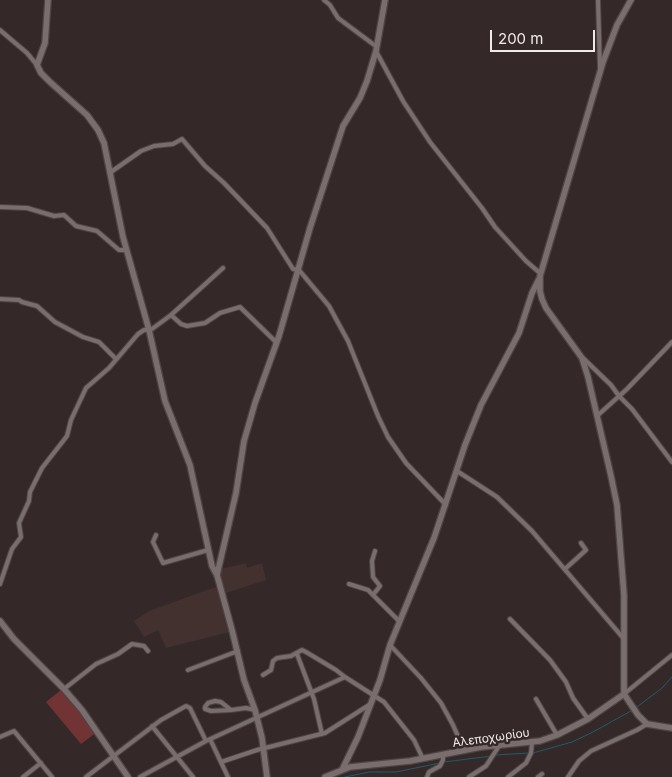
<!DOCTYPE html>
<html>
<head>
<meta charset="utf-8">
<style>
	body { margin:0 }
	#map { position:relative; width:672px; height:777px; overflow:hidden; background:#342928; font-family:Inter,sans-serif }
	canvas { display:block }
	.scale { position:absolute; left:490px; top:30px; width:105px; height:22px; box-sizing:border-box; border:2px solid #f1eae9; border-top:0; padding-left:6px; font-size:15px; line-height:18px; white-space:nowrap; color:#f1eae9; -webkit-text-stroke:4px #342928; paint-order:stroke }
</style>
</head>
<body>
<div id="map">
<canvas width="672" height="777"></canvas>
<div class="scale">200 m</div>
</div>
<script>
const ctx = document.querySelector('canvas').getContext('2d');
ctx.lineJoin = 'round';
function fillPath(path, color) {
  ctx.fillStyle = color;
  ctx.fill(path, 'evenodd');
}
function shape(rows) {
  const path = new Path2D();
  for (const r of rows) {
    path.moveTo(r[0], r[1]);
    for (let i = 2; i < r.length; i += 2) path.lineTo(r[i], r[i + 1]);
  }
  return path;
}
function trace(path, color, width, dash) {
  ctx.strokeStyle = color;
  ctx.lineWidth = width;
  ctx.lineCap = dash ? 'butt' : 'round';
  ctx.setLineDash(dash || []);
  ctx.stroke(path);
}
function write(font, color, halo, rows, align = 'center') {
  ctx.font = font + ' Inter,sans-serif';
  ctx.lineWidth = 5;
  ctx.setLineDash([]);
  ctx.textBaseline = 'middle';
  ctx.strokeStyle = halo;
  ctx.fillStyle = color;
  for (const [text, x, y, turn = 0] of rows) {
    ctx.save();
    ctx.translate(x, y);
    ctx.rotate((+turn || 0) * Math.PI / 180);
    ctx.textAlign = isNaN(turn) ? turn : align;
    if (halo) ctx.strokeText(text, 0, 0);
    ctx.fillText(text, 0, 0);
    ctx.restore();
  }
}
fillPath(shape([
	[246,563,247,568,262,563,266,580,223,594,218,577,221,569],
	[216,587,230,632,166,648,158,630,144,637,134,621,149,611]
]), '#433130');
fillPath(shape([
	[61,690,97,732,81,744,46,702]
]), '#713334');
trace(shape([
	[637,707,662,688,672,677],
	[533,753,572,742,591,733,631,711],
	[496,755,529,753],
	[444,762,492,756],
	[345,777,369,772,396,772,440,763]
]), '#205c6b', 1);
const street = shape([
	[324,0,330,5,338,18,377,47],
	[598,0,600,68],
	[0,30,27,53,37,65],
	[377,53,403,101,430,142,482,208,495,227,526,261,541,274],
	[111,172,141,151,154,146,173,144,182,139,205,166,224,183,267,228,293,269,299,270,329,306,348,341,378,416,388,437,406,463,446,505],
	[0,207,27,208,54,216,64,215,76,226,97,231,119,250,127,250],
	[0,299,19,300,22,302,37,306,55,322,83,337,99,342,116,359],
	[171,315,181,324,187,326,205,323,220,313,240,307,277,343],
	[583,358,611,385,619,396,632,409,672,462],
	[597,416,627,389,672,342],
	[457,471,497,497,532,531,624,639],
	[156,535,153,542,163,563,208,550],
	[565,569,586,550,581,543],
	[0,584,12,549,21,537,19,523,29,501,30,492,42,468,67,436,71,420,86,388,109,368,138,334,144,330,152,329,171,315,223,268],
	[349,584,368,590,399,621],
	[373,595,380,586,373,577,372,561,375,551],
	[510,619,550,660,566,682,573,698,588,719],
	[390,645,421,678,441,703,453,725,464,750],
	[297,654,314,699,322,734],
	[188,670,238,651],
	[263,675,271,670,273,661,277,658,291,656,302,650,306,652,336,670,345,677,384,702,414,740,423,759],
	[64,689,96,664,118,654,132,644,144,646,148,651],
	[624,694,672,655],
	[536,699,557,735],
	[231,710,211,711,205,709,205,707,208,703,215,701,221,702,231,710,246,708,255,710],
	[152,726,193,777],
	[0,737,14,731,52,777],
	[210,739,228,777],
	[221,762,257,750,325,733,369,705],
	[23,777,41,763],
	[86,777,161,720,186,706,190,708,206,741],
	[140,777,206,741,345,677],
	[427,777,429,772,440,766,443,760,443,755],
	[469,777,486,766,499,746],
	[508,777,526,763,531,753,532,743],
	[538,777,542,774],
	[568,777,579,761,591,751,637,730,647,724]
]);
const secondary = shape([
	[48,0,45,43,37,65,41,73,50,82,87,115,98,130,104,143,123,237,149,330,165,401,190,465,212,566,217,575,232,630,244,680,255,710,262,738,267,777],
	[217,575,236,493,244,441,255,403,279,336,310,228,343,126,360,98,367,81,376,51,385,0],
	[0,621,14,639,64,689,82,710,128,777],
	[624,694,624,595,617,505,611,476,588,377,582,358,546,308,542,299,540,291,540,276,603,62,617,25,631,0],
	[342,770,358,737,380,680,390,645,434,538,465,445,481,405,519,333,532,293,539,279],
	[325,777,350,767,410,761,481,747,540,741,557,735,588,719,624,694,638,715,647,724,672,728]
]);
trace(street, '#4e4545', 6);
trace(secondary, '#4e4545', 8);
trace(street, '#7a6d6d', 4);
trace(secondary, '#7a6d6d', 5.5);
write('12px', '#f1eae9', '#342928', [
	["Αλεποχωρίου",491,738,-8]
]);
</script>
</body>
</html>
